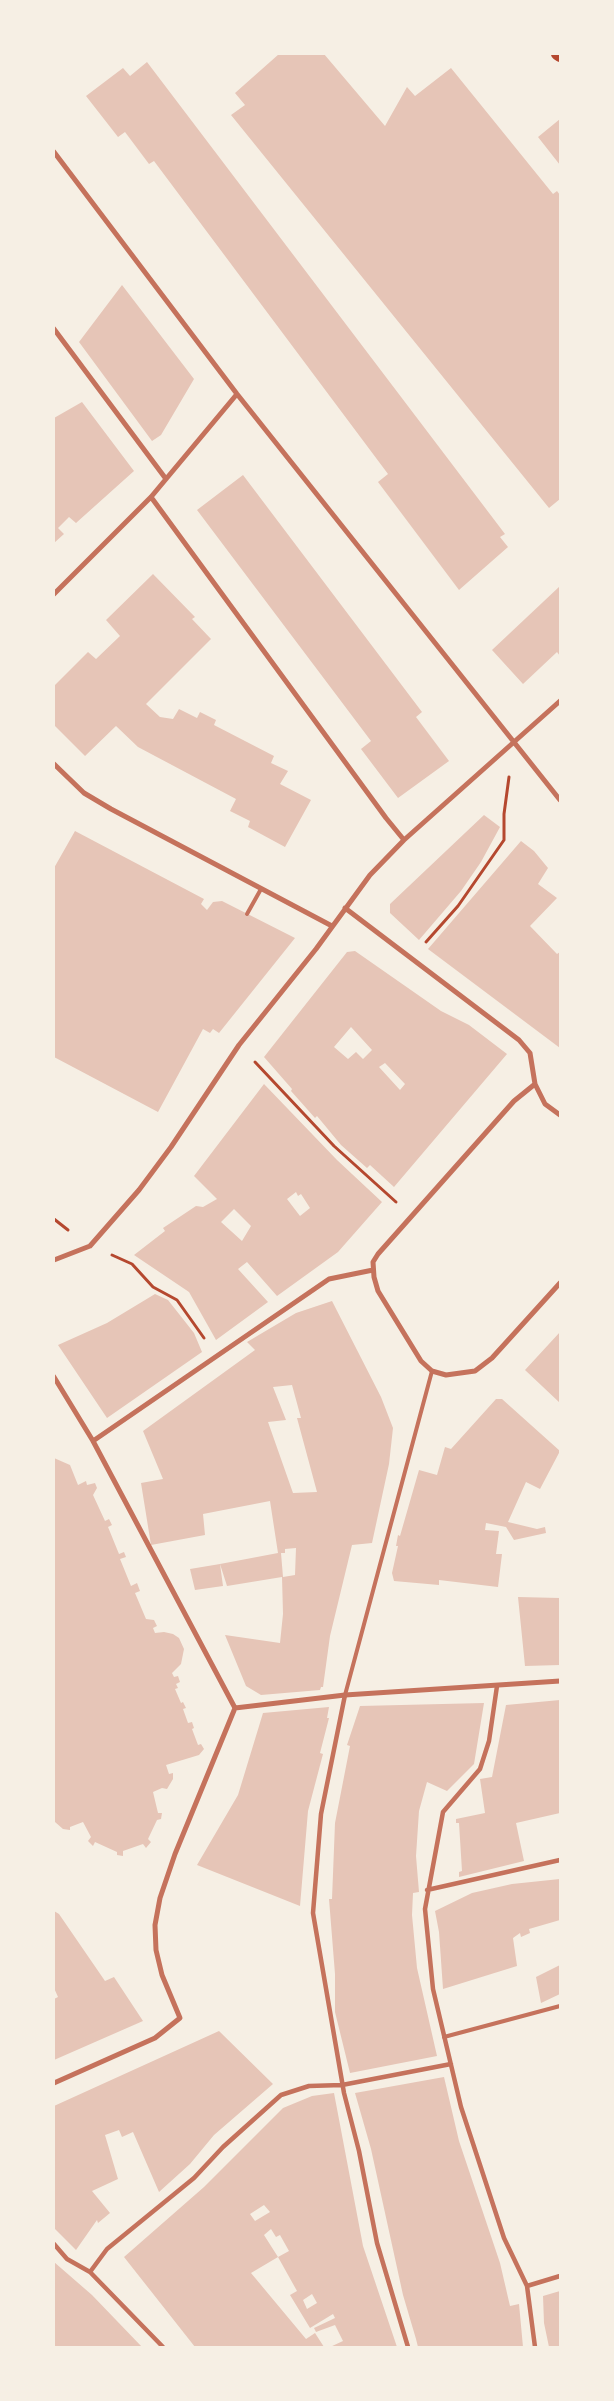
<!DOCTYPE html>
<html>
<head>
<meta charset="utf-8">
<style>
	body { margin:0 }
	#map { position:relative; width:614px; height:2401px; overflow:hidden; background:#f6efe4; font-family:"Nunito Sans",sans-serif }
	canvas { display:block }
	.frame { position:absolute; inset:0; border:55px solid #f6efe4; pointer-events:none }
</style>
</head>
<body>
<div id="map">
<canvas width="614" height="2401"></canvas>
<div class="frame"></div>
</div>
<script>
const ctx = document.querySelector('canvas').getContext('2d');
ctx.lineJoin = 'round';
function fillPath(path, color) {
  ctx.fillStyle = color;
  ctx.fill(path, 'evenodd');
}
function shape(rows) {
  const path = new Path2D();
  for (const r of rows) {
    path.moveTo(r[0], r[1]);
    for (let i = 2; i < r.length; i += 2) path.lineTo(r[i], r[i + 1]);
  }
  return path;
}
function trace(path, color, width, dash) {
  ctx.strokeStyle = color;
  ctx.lineWidth = width;
  ctx.lineCap = dash ? 'butt' : 'round';
  ctx.setLineDash(dash || []);
  ctx.stroke(path);
}
fillPath(shape([
	[279,54,324,54,385,126,407,87,415,96,451,68,553,194,557,191,560,195,560,499,549,508,231,115,245,105,235,93],
	[147,62,505,534,500,537,508,547,459,590,378,482,388,474,154,161,149,164,125,132,118,137,86,96,123,68,130,76],
	[560,119,560,165,538,137],
	[122,285,194,379,161,435,152,441,79,342],
	[82,402,134,471,76,523,69,517,58,528,64,534,54,543,54,418],
	[243,475,422,712,416,717,449,761,398,798,361,749,371,741,197,510],
	[153,574,195,617,192,619,211,639,146,704,160,717,173,719,179,709,197,718,200,712,216,720,214,725,274,756,271,763,288,771,280,784,311,800,285,847,248,827,250,821,230,811,236,799,138,747,116,726,85,756,54,725,54,686,88,652,96,659,120,636,106,620],
	[560,586,560,656,557,652,523,684,492,650],
	[484,815,500,827,481,862,461,891,419,940,390,913,390,904],
	[75,831,204,899,201,904,207,910,213,902,222,901,295,938,219,1033,213,1029,210,1033,203,1029,158,1112,54,1057,54,868],
	[521,841,534,851,548,868,538,884,557,898,530,926,557,954,560,952,560,1048,428,949],
	[355,951,441,1011,469,1025,507,1054,394,1187,370,1165,367,1168,341,1145,317,1116,315,1118,291,1091,292,1089,264,1057,347,952],
	[351,1027,372,1050,363,1059,356,1052,348,1059,334,1047],
	[385,1063,405,1084,400,1090,379,1067],
	[264,1084,337,1160,382,1202,338,1252,277,1296,247,1262,238,1269,268,1302,216,1340,189,1292,134,1255,165,1231,163,1228,196,1206,203,1207,217,1199,194,1176],
	[296,1192,298,1196,301,1194,310,1208,300,1216,287,1199],
	[234,1209,251,1226,242,1241,221,1222],
	[155,1294,168,1300,194,1333,202,1352,107,1418,58,1345,107,1323],
	[332,1301,381,1397,393,1428,389,1464,372,1543,352,1545,330,1636,323,1687,321,1687,320,1690,261,1695,246,1686,225,1635,280,1643,283,1614,282,1577,227,1586,220,1564,278,1553,270,1501,203,1514,205,1535,151,1545,141,1483,163,1479,143,1431,255,1350,247,1342,296,1313],
	[292,1385,301,1418,297,1418,317,1492,293,1493,268,1422,286,1420,273,1387],
	[296,1548,295,1575,283,1577,281,1553,285,1553,285,1549],
	[560,1332,560,1403,525,1370],
	[496,1399,502,1399,560,1451,540,1489,526,1482,508,1522,537,1529,545,1527,546,1533,514,1540,506,1527,486,1523,485,1530,499,1531,496,1554,502,1554,498,1587,439,1580,439,1585,394,1581,392,1573,398,1546,396,1546,398,1535,400,1536,402,1529,419,1470,437,1475,445,1447,451,1449],
	[54,1458,70,1465,78,1485,86,1481,87,1485,95,1483,97,1488,93,1495,105,1521,109,1519,112,1525,108,1527,119,1554,124,1552,126,1557,120,1559,131,1586,137,1583,140,1591,135,1593,146,1619,154,1620,157,1626,153,1628,155,1633,164,1632,173,1634,179,1638,184,1649,181,1664,172,1673,174,1677,178,1676,180,1682,176,1684,178,1688,175,1689,181,1703,183,1702,186,1708,183,1709,188,1723,192,1722,194,1728,192,1729,198,1745,201,1744,204,1749,199,1755,166,1765,169,1774,173,1773,173,1779,167,1789,162,1788,153,1792,158,1813,162,1813,161,1819,157,1820,148,1839,151,1842,146,1848,143,1844,123,1851,123,1856,117,1855,117,1852,95,1842,93,1846,88,1841,91,1837,83,1822,70,1827,70,1830,63,1829,55,1822],
	[220,1564,223,1586,195,1590,190,1569],
	[518,1597,560,1598,560,1665,525,1666],
	[560,1700,560,1813,516,1823,524,1861,459,1877,459,1872,462,1871,459,1823,456,1823,456,1819,485,1813,480,1779,492,1777,506,1705],
	[484,1703,474,1764,447,1791,427,1782,419,1811,416,1856,419,1892,413,1893,412,1915,417,1968,437,2056,350,2073,335,2012,335,1974,329,1899,332,1899,335,1823,350,1746,347,1745,360,1706],
	[329,1707,327,1718,329,1718,320,1753,323,1754,308,1811,300,1906,197,1865,238,1795,263,1713],
	[560,1879,560,1920,529,1929,530,1933,521,1937,520,1933,513,1938,517,1966,443,1989,439,1932,435,1911,472,1893,512,1884],
	[54,1911,59,1914,105,1981,114,1977,143,2021,54,2060,54,1999,58,1997,54,1988],
	[560,1965,560,1994,541,2003,536,1977],
	[219,2031,273,2084,214,2135,190,2164,159,2192,133,2132,122,2137,119,2130,105,2135,118,2179,92,2191,110,2213,98,2223,97,2220,76,2250,54,2228,54,2106],
	[444,2077,459,2141,500,2263,510,2306,519,2304,523,2347,418,2347,416,2339,403,2295,371,2149,355,2093],
	[334,2093,363,2246,397,2347,330,2347,343,2341,335,2325,316,2332,314,2328,335,2318,333,2314,310,2328,290,2295,297,2291,278,2257,251,2273,306,2339,315,2333,324,2347,195,2347,124,2257,204,2187,283,2108,312,2096],
	[264,2205,270,2212,255,2221,250,2214],
	[271,2229,276,2237,280,2235,289,2251,278,2257,264,2235],
	[312,2294,317,2303,307,2309,303,2300],
	[54,2262,92,2295,142,2347,54,2347],
	[560,2291,560,2347,549,2347,544,2323,543,2296]
]), '#e6c5b7');
trace(shape([
	[426,942,458,906,504,840,504,814,509,777],
	[255,1062,334,1146,396,1202],
	[54,1219,68,1230],
	[112,1255,132,1264,153,1287,177,1300,204,1338]
]), '#b5482f', 3);
trace(shape([
	[247,914,261,889],
	[345,1695,432,1371],
	[444,2037,560,2006]
]), '#c5725c', 4);
trace(shape([
	[497,1686,489,1741,480,1769,443,1812,425,1909,433,1989,461,2107,504,2238,527,2286,535,2347],
	[345,1695,321,1814,313,1913,344,2093,359,2151,377,2243,408,2347],
	[427,1890,560,1860],
	[54,2244,67,2259,90,2272,163,2347],
	[90,2272,107,2249,194,2178,223,2147,281,2095,309,2086,342,2085,451,2064],
	[527,2286,560,2276]
]), '#c5725c', 4.5);
trace(shape([
	[54,152,237,394,560,800],
	[54,329,166,479],
	[151,497,386,818,404,840],
	[54,594,151,497,237,394],
	[54,764,84,793,111,809,332,926],
	[345,908,519,1040,530,1053,535,1084,545,1104,560,1115],
	[535,1084,514,1101,378,1254,373,1262,374,1277,378,1291,421,1361,432,1371,446,1375,475,1371,492,1358,560,1283],
	[54,1260,90,1246,139,1190,171,1147,239,1045,316,949,370,875,404,840,560,701],
	[54,1377,93,1441,235,1708],
	[93,1441,329,1279,373,1270],
	[235,1708,345,1695,560,1681],
	[54,2083,155,2038,180,2018,162,1975,156,1950,155,1925,160,1898,175,1854,235,1708]
]), '#c5725c', 5);
trace(shape([
	[557,54,560,56]
]), '#b5482f', 12);
</script>
</body>
</html>
